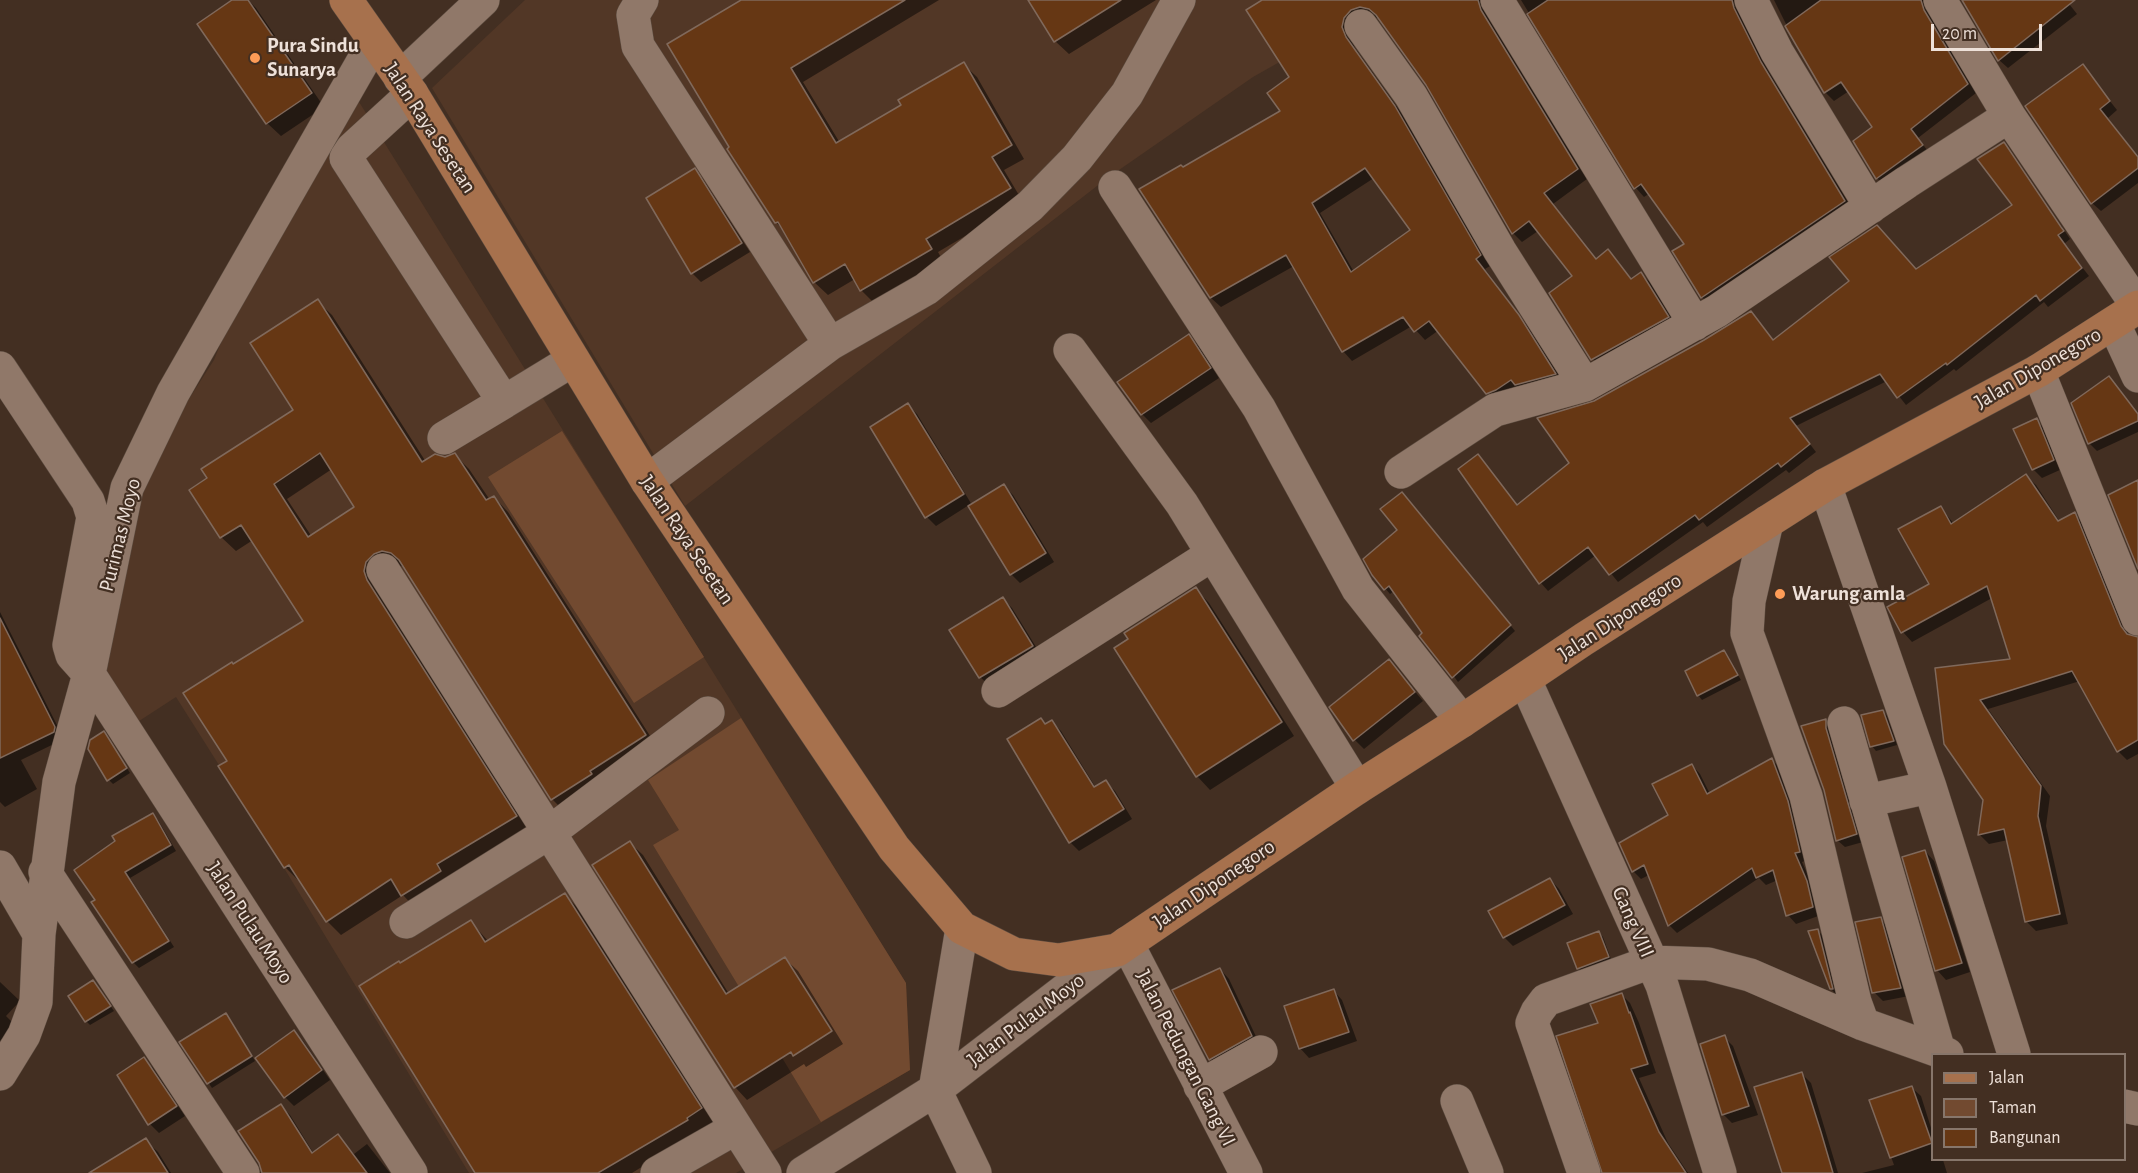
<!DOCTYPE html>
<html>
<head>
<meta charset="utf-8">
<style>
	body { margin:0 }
	#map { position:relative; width:2138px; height:1173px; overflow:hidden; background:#432f22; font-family:"Alegreya Sans",sans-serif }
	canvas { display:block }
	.legend { position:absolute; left:1931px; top:1053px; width:195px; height:108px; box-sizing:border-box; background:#432f22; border:2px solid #87766b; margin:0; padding:8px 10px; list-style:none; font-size:18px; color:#eee1d9 }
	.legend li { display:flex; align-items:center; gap:12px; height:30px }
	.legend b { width:30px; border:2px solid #87766b }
	.scale { position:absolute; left:1931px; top:24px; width:111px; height:27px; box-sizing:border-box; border:3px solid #eee1d9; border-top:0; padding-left:8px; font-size:18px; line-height:21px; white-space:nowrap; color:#eee1d9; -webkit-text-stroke:4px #432f22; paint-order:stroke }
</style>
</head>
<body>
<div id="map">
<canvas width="2138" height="1173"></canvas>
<ul class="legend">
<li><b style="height:8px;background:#a7714d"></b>Jalan</li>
<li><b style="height:16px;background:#724a30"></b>Taman</li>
<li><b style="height:16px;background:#663714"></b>Bangunan</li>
</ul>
<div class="scale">20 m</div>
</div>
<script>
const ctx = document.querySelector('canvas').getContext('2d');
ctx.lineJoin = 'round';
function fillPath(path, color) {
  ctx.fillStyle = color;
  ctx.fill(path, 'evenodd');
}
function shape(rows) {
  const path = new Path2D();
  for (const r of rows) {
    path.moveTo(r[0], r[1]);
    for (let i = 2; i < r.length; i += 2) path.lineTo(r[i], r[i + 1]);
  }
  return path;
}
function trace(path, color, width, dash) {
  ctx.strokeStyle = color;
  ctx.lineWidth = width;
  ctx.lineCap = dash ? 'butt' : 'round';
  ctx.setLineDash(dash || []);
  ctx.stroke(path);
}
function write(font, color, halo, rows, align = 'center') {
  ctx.font = font + ' "Alegreya Sans",sans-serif';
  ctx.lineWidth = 4.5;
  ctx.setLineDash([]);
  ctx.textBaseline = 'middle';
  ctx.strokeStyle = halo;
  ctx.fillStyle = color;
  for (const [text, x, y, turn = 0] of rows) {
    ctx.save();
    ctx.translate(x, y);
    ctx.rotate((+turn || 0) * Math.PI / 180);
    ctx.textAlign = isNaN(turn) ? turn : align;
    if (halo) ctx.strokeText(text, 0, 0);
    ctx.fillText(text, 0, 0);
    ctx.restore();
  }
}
fillPath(shape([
	[525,0,1341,0,1354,20,1253,77,1106,179,685,506,432,88],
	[356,97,906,983,910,1070,736,1173,469,1173,284,868,176,697,133,725,98,665,140,475,214,360,267,228]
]), '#523726');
fillPath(shape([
	[562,431,704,657,634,703,488,477],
	[741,718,906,983,910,1070,821,1122,653,845,679,830,648,780]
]), '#724a30');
fillPath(shape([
	[235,0,248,0,256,8,324,107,281,136,267,123],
	[744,0,939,0,803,82,840,143,903,106,963,64,977,77,1024,159,1004,170,1023,202,938,252,944,263,874,303,861,290,855,279,828,295,814,282,785,232,776,222],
	[1030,0,1156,0,1069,54,1055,41],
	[1265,0,1491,0,1487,12,1490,21,1587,179,1553,204,1597,260,1608,251,1632,280,1641,274,1651,283,1677,327,1602,369,1593,359,1574,277,1538,231,1522,242,1513,233,1428,84,1379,18,1369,17,1352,39,1355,48,1405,118,1490,266,1485,269,1528,327,1564,383,1497,402,1439,330,1425,340,1412,326,1352,361,1343,351,1294,266,1221,307,1211,298,1141,189,1183,168,1282,111,1291,77],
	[1374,178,1412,230,1354,272,1320,213],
	[1521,0,1743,0,1742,19,1769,72,1853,210,1711,306,1702,297,1674,251,1686,244,1650,193,1644,197,1636,188],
	[1774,0,1932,0,1929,11,1932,19,1976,93,1918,138,1930,154,1886,187,1877,178,1874,127,1849,91,1834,101,1825,92,1795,42],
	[1963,0,2066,0,2077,14,2008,68,1999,60],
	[2082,66,2117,110,2108,118,2138,157,2138,183,2101,211,2092,203,2027,107],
	[2004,144,2011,151,2068,236,2070,239,2064,244,2089,276,2048,307,2044,302,1956,371,1954,369,1906,405,1887,381,1796,426,1816,452,1789,473,1786,470,1707,527,1703,522,1618,582,1596,555,1548,591,1541,583,1460,469,1485,464,1518,506,1571,463,1595,403,1758,320,1774,341,1916,271,2014,205],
	[694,170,703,179,750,252,701,282,692,273],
	[317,301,332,315,426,462,455,455,469,469,490,500,494,497,508,512,659,750,566,813,552,799,405,567,397,565,530,831,416,909,403,895,341,935,327,921,301,880,299,881,285,867,229,761,234,665,305,622,253,540,236,551,221,537,295,410],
	[332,469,356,507,312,537,287,499],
	[1188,336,1198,345,1219,378,1151,423,1142,414],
	[2116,385,2138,414,2138,432,2097,451,2089,443],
	[908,405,917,414,972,505,1004,486,1013,495,1054,562,1020,583,1011,574,969,505,936,526,927,517],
	[2036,420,2045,429,2062,469,2042,478,2033,469],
	[2026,476,2036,485,2060,522,2074,514,2084,524,2130,637,2138,639,2138,754,2127,760,2118,751,2080,681,1988,709,2050,796,2046,826,2068,924,2036,931,2026,921,2008,840,1989,844,1980,835,1985,800,1936,669,2012,661,1992,598,1912,642,1903,632,1889,607,1931,584,1941,508,1954,524],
	[1407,499,1515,631,1458,682,1394,591,1390,594,1373,574,1399,531],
	[1196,589,1209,603,1294,736,1210,790,1197,776,1130,639],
	[1003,599,1012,608,1041,655,990,686,980,677,951,630],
	[0,612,63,737,62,740,21,760,37,789,5,807,0,802],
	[1724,652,1741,680,1702,700,1698,695,1687,672],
	[1389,661,1423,701,1364,749,1355,740,1331,708],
	[1883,711,1887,716,1897,745,1876,751,1872,746],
	[1041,720,1046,725,1052,722,1061,731,1096,788,1106,782,1115,791,1132,819,1079,851,1070,842],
	[1825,721,1833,728,1863,842,1845,847,1837,840,1825,789],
	[108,737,130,773,113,784,109,780],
	[1772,760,1780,768,1796,811,1807,860,1802,862,1815,891,1821,915,1796,924,1788,915,1778,880,1766,885,1759,878,1677,933,1669,925,1649,875,1641,879,1633,871,1670,816,1692,765,1700,774,1710,794],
	[152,815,158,820,176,851,130,878,174,947,139,968,133,962,97,901],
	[630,843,643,855,729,994,785,959,798,971,843,1044,806,1067,804,1064,747,1100,735,1087],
	[1925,851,1934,861,1970,972,1946,980,1937,970],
	[1550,879,1559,889,1573,914,1513,946,1504,937],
	[565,895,578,908,714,1122,632,1173,476,1173,401,965,471,922,488,941],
	[1880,919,1889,928,1909,996,1883,1001,1874,992],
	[1818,931,1827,940,1839,997,1830,988],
	[1599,933,1603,937,1612,962,1583,972,1578,968],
	[1220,969,1229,979,1260,1045,1219,1068,1210,1059],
	[0,982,20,1001,6,1016,15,1025,0,1041],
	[93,982,114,1011,90,1025,86,1021],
	[1333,990,1342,1000,1357,1041,1309,1058,1300,1048],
	[1621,994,1630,1003,1639,1023,1656,1073,1639,1078,1668,1143,1688,1173,1603,1173,1600,1024],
	[230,1019,255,1061,212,1088,181,1042],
	[294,1032,303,1041,330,1080,294,1106,285,1097],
	[1724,1037,1733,1046,1758,1115,1732,1123,1723,1114],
	[144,1059,153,1068,185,1116,159,1133,150,1124],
	[1802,1074,1811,1083,1838,1173,1783,1173],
	[1911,1087,1921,1096,1932,1131,1932,1160,1943,1160,1947,1173,1862,1173,1894,1165,1871,1101],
	[281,1106,290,1115,314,1154,338,1136,354,1154,367,1144,390,1173,264,1173],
	[145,1140,158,1152,171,1173,94,1173]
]), '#0007');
const building = shape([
	[232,0,248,0,312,93,266,124,197,24,232,0],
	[741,0,905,0,791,68,836,143,901,105,898,100,964,62,1012,145,992,157,1011,188,926,239,932,249,860,291,845,264,813,283,778,222,775,223,727,149,729,147,667,44,741,0],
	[1028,0,1121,0,1054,42,1028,0],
	[1262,0,1478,0,1481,10,1578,169,1544,193,1596,259,1608,249,1631,279,1641,272,1669,317,1591,360,1549,293,1572,276,1529,221,1512,234,1426,85,1376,15,1369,9,1360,7,1351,10,1344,18,1342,27,1346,37,1395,106,1481,255,1476,259,1519,315,1556,374,1515,385,1511,380,1496,390,1486,394,1429,321,1414,332,1403,317,1342,352,1286,255,1210,298,1139,189,1181,165,1183,167,1280,111,1267,93,1289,77,1246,10,1262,0],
	[1365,168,1410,230,1351,272,1312,203,1365,168],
	[1548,0,1732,0,1734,8,1761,62,1845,201,1701,298,1672,251,1684,244,1641,184,1634,189,1527,14,1548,0],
	[1821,0,1921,0,1924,10,1968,84,1911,129,1923,145,1876,179,1853,141,1872,127,1841,82,1824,93,1785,26,1821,0],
	[1962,0,2075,0,1998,61,1962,0],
	[2083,64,2110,101,2100,109,2138,157,2138,168,2091,204,2025,106,2083,64],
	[2004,142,2061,227,2064,231,2058,235,2082,268,2040,301,2036,295,1947,365,1946,363,1897,398,1880,374,1790,418,1810,444,1781,467,1778,463,1699,520,1695,515,1609,575,1588,547,1539,584,1458,469,1478,454,1517,505,1569,463,1537,418,1594,401,1704,340,1751,311,1773,340,1849,281,1829,257,1877,225,1916,269,2012,205,1977,159,2004,142],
	[695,168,742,243,691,274,646,198,695,168],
	[318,299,422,462,435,454,445,457,455,453,486,500,494,496,646,735,590,771,592,774,551,800,399,560,391,553,382,551,374,554,366,562,364,571,367,580,517,816,437,864,441,871,401,896,391,879,326,922,289,865,284,868,218,766,227,761,183,693,232,662,233,664,303,621,241,525,220,538,189,490,207,478,201,469,293,410,250,343,318,299],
	[320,453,354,507,308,537,274,484,320,453],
	[1189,334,1211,368,1141,415,1117,382,1189,334],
	[2109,376,2138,414,2138,421,2088,444,2071,403,2109,376],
	[908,403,964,494,925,518,870,427,908,403],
	[2037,418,2054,460,2032,470,2013,429,2037,418],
	[2026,474,2058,521,2075,512,2121,626,2127,634,2138,637,2138,740,2117,752,2072,671,1980,700,2041,786,2038,816,2060,914,2025,922,2004,829,1978,835,1983,800,1944,744,1935,668,2010,659,1987,586,1901,633,1887,607,1929,584,1898,529,1941,506,1951,524,2026,474],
	[2138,480,2138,569,2108,495,2138,480],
	[1004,484,1046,553,1010,575,968,506,1004,484],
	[1402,492,1511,625,1452,678,1419,636,1422,633,1389,586,1384,590,1372,575,1363,559,1397,530,1380,509,1402,492],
	[1196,587,1282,722,1196,777,1114,648,1128,639,1124,633,1196,587],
	[1003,597,1033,646,979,678,949,630,1003,597],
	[0,618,55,727,54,732,0,758,0,618],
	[1724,650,1738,675,1697,696,1685,671,1724,650],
	[1389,659,1415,692,1353,741,1329,707,1389,659],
	[1883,710,1894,741,1870,747,1861,715,1883,710],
	[1041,718,1045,724,1052,720,1094,787,1106,780,1124,809,1069,843,1007,739,1041,718],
	[1826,719,1826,728,1857,834,1836,841,1824,790,1801,726,1826,719],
	[104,731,127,768,107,781,88,749,90,740,104,731],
	[1772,758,1788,801,1800,852,1795,853,1807,881,1813,907,1786,916,1773,870,1756,878,1752,868,1668,926,1644,865,1632,872,1619,843,1668,815,1652,784,1692,764,1707,794,1772,758],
	[153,813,171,845,125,872,169,941,132,963,91,902,95,900,74,870,115,841,112,836,153,813],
	[630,841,726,994,785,957,832,1031,793,1056,791,1052,734,1088,592,865,630,841],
	[1925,850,1962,963,1935,971,1902,857,1925,850],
	[1550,878,1565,905,1503,938,1488,911,1550,878],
	[565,893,702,1108,687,1118,688,1120,598,1173,475,1173,359,986,399,961,400,963,471,920,485,942,565,893],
	[1881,917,1901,988,1872,993,1855,922,1881,917],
	[1818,929,1833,989,1830,989,1808,931,1818,929],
	[1599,931,1609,957,1577,969,1567,943,1599,931],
	[1220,968,1252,1036,1209,1060,1172,990,1220,968],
	[93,980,111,1006,85,1022,68,996,93,980],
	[1334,989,1349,1032,1299,1049,1284,1006,1334,989],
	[1622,993,1629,1013,1630,1012,1648,1064,1631,1069,1659,1132,1686,1173,1602,1173,1556,1036,1598,1023,1590,1004,1622,993],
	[226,1013,252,1056,207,1084,179,1042,226,1013],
	[294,1030,322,1070,284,1098,255,1058,294,1030],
	[1725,1035,1749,1106,1722,1115,1700,1044,1725,1035],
	[144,1057,177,1106,148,1125,117,1075,144,1057],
	[1802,1072,1821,1132,1833,1173,1782,1173,1754,1087,1802,1072],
	[1912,1086,1932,1143,1890,1158,1869,1100,1912,1086],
	[281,1104,312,1153,338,1134,367,1173,262,1173,259,1163,238,1131,281,1104],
	[146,1138,168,1173,89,1173,146,1138]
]);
fillPath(building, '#663714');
trace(building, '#80695b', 1.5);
const minor = shape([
	[642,0,633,15,638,46,830,344],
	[1497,0,1695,324],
	[1751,0,1777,52,1871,207],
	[1940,0,2009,116],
	[1361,26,1411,96,1500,251,1585,385],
	[400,78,483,0],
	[412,94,352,149,346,158,504,402,573,360],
	[1115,187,1259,408,1358,589,1462,721],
	[2114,324,2138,376],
	[1070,350,1182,504,1357,788],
	[0,368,88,501,93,517,69,645,72,655,89,674,411,1173],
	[2038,371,2138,619],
	[444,438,504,402],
	[1401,472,1495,410,1585,385,1717,311,1907,182,2009,116,2138,307],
	[647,481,830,344,926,289,1030,206,1077,158,1127,94,1179,0],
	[1825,485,1930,787,1866,801],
	[1767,522,1749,601,1747,633,1806,796,1855,1002,1863,1024],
	[383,570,765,1173],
	[1525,680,1662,985,1720,1173],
	[998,691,1213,554],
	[1844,723,1939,1051],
	[1930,787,2014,1054],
	[0,867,39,934],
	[45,872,243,1173],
	[406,922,550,832,708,713],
	[962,928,935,1090,975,1173],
	[1127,943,1246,1173],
	[0,1074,24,1035,36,1002,39,934,59,782,89,674,127,488,173,393,374,42],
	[1200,1086,1261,1052],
	[1457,1101,1487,1173],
	[2124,1106,2138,1109],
	[657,1173,736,1128],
	[803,1173,935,1090,1117,950],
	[1584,1173,1532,1023,1537,1012,1546,1000,1651,962,1708,964,1750,975,1863,1024,1947,1054]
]);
const major = shape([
	[346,0,412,94,647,481,894,848,962,928,1014,954,1059,960,1117,950,1357,788,1462,721,1584,639,1825,485,2038,371,2138,307]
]);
trace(minor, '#5c4c40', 34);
trace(major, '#5c4c40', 34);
trace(minor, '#907869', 33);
trace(major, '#a7714d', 33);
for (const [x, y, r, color] of [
	[255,58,6,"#fe9c57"],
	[1780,594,6,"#fe9c57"]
]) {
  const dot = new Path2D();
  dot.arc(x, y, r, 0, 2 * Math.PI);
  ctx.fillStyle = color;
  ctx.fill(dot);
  trace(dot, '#432f22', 2);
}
write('bold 21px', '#eee1d9', '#432f22', [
	["Pura Sindu",267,46],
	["Sunarya",267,70],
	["Warung amla",1792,594]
], 'left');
write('21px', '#eee1d9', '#432f22', [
	["Jalan Raya Sesetan",430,128,57],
	["Jalan Diponegoro",2038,368,-30],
	["Purimas Moyo",120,535,-76],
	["Jalan Raya Sesetan",687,540,56],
	["Jalan Diponegoro",1620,617,-33],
	["Jalan Diponegoro",1214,884,-34],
	["Gang VIII",1633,922,66],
	["Jalan Pulau Moyo",250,923,57],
	["Jalan Pulau Moyo",1026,1020,-37],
	["Jalan Pedungan Gang VI",1186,1058,63]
]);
</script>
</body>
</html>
